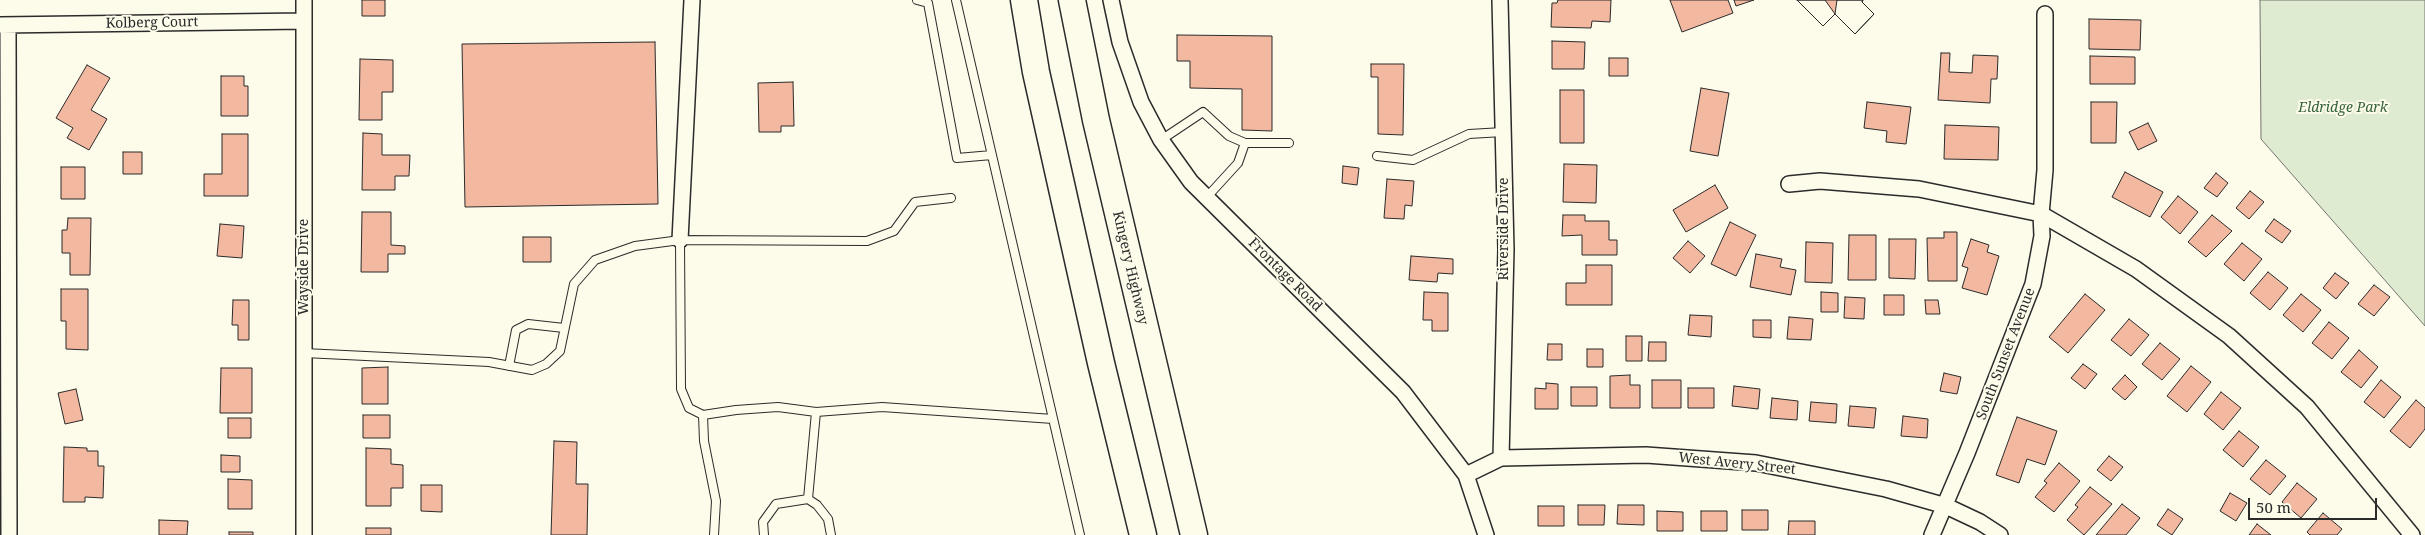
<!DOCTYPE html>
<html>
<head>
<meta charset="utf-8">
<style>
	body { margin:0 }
	#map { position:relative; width:2425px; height:535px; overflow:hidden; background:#fdfbea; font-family:"Noto Serif",serif }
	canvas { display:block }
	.scale { position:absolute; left:2248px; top:498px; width:129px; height:22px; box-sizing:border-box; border:2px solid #2b2b2b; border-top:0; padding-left:6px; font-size:15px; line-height:18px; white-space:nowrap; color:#2b2b2b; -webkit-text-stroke:4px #fdfbea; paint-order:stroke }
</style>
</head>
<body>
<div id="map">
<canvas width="2425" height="535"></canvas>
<div class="scale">50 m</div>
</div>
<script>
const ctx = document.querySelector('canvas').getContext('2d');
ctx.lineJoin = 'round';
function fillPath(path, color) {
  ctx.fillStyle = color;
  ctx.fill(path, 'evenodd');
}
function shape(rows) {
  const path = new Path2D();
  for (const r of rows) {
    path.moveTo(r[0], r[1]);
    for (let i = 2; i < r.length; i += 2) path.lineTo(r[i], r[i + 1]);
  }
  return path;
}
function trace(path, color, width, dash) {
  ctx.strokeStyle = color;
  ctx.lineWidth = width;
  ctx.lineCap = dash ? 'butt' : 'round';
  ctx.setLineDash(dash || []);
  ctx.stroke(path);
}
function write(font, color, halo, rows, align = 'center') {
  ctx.font = font + ' "Noto Serif",serif';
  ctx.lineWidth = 4;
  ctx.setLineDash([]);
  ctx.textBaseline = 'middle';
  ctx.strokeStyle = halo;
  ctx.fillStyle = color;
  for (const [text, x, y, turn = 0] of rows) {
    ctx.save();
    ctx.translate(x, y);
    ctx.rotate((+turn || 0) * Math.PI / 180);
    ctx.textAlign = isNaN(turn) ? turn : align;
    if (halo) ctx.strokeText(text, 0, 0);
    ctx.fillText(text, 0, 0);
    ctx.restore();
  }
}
const green = shape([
	[2260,0,2425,0,2425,326,2261,139,2260,0]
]);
fillPath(green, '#deebd1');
trace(green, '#74746e', 1);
const building = shape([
	[362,0,385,0,385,16,362,16,362,0],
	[1558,0,1611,0,1610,22,1592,21,1591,28,1551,27,1552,3,1557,3,1558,0],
	[1670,0,1728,0,1733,13,1682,32,1670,0],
	[1734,0,1754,0,1736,6,1734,0],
	[1797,0,1825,0,1835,14,1823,26,1797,0],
	[1797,0,1863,0,1862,2,1874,14,1855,34,1835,14,1823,26,1797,0],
	[1837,0,1863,0,1862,2,1874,14,1855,34,1835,14,1837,0],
	[2089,19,2141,20,2140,50,2089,49,2089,19],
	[1177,35,1272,36,1272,131,1242,130,1242,89,1190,88,1190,61,1177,61,1177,35],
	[1552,41,1585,42,1584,69,1552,69,1552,41],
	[655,42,658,204,465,207,462,44,655,42],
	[1941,53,1950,53,1949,72,1972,73,1973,55,1998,56,1997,79,1991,79,1990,103,1938,100,1941,53],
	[2090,56,2135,57,2135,84,2090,84,2090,56],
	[1609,58,1628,58,1628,76,1609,76,1609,58],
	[360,59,393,60,393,92,382,92,382,120,359,120,360,59],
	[1371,64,1404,64,1403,135,1378,134,1378,77,1371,77,1371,64],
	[87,65,110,78,91,110,107,119,89,150,67,138,73,128,56,118,87,65],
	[221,76,244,76,244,86,248,86,248,116,221,116,221,76],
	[793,82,794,126,781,126,781,132,759,132,758,83,793,82],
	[1701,88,1729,93,1718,156,1690,151,1701,88],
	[1560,90,1584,90,1584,143,1560,143,1560,90],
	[1867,102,1911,107,1906,144,1886,142,1887,131,1864,128,1867,102],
	[2091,102,2117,102,2116,143,2091,143,2091,102],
	[2148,123,2157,141,2138,150,2129,132,2148,123],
	[1945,125,1999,127,1998,160,1944,159,1945,125],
	[363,133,382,134,382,155,410,155,409,176,395,176,395,190,362,190,363,133],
	[222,134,248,134,248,196,204,196,204,174,222,174,222,134],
	[123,152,142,152,142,174,123,174,123,152],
	[1564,164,1597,165,1596,203,1563,202,1564,164],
	[1343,166,1359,168,1357,185,1342,183,1343,166],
	[61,167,85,167,85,199,61,199,61,167],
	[2125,172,2163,192,2150,217,2112,197,2125,172],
	[2216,173,2228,183,2217,197,2204,188,2216,173],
	[1387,179,1414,181,1412,206,1405,205,1404,219,1384,218,1387,179],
	[1715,185,1728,208,1686,232,1673,210,1715,185],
	[2250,191,2264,202,2249,219,2236,208,2250,191],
	[2178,196,2198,212,2180,234,2161,217,2178,196],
	[362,212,391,212,391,245,405,246,405,254,388,254,388,272,361,272,362,212],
	[1563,215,1585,215,1585,221,1609,221,1609,240,1617,240,1617,255,1582,255,1582,235,1562,236,1563,215],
	[2212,215,2232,231,2206,257,2188,242,2212,215],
	[68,218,91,218,90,275,70,275,70,253,62,253,62,230,67,230,68,218],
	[2274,219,2291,231,2282,243,2265,231,2274,219],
	[1730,222,1756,235,1736,276,1711,264,1730,222],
	[220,224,244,226,242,258,217,256,220,224],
	[1944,232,1957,232,1957,281,1928,281,1927,238,1944,238,1944,232],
	[1849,235,1876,235,1876,280,1848,280,1849,235],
	[523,237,551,237,551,262,523,262,523,237],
	[1889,239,1916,239,1915,279,1889,278,1889,239],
	[1971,239,1989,245,1987,252,1999,256,1987,295,1962,288,1968,268,1962,266,1971,239],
	[1688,241,1705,256,1690,273,1673,258,1688,241],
	[1806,242,1833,243,1832,283,1805,282,1806,242],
	[2242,243,2262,259,2244,281,2224,264,2242,243],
	[1756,254,1782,259,1780,267,1796,270,1791,295,1750,287,1756,254],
	[1411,256,1453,259,1453,274,1438,273,1437,282,1409,280,1411,256],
	[1586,265,1612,265,1612,305,1566,305,1566,283,1586,283,1586,265],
	[2268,272,2288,288,2270,310,2250,293,2268,272],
	[2335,273,2349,283,2336,299,2323,288,2335,273],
	[2374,285,2390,297,2374,316,2358,304,2374,285],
	[61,289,88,289,88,350,66,349,66,321,61,321,61,289],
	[1424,292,1448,293,1448,331,1432,331,1432,320,1423,320,1424,292],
	[1821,292,1838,293,1838,312,1821,312,1821,292],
	[2085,294,2105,310,2068,353,2049,337,2085,294],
	[2301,294,2321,310,2303,332,2283,315,2301,294],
	[1884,295,1904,295,1904,315,1884,315,1884,295],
	[1845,297,1865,298,1864,319,1844,318,1845,297],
	[233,300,249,300,249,340,238,340,238,325,232,325,233,300],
	[1925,300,1938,300,1940,314,1926,314,1925,300],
	[1690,315,1712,316,1711,337,1688,335,1690,315],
	[1789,317,1813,319,1811,340,1787,339,1789,317],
	[2129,319,2149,335,2131,356,2111,340,2129,319],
	[1753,320,1771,320,1771,338,1753,337,1753,320],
	[2329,322,2349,338,2332,359,2312,343,2329,322],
	[1626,336,1642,336,1642,361,1626,361,1626,336],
	[1649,342,1666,342,1666,361,1648,361,1649,342],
	[2160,343,2180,359,2162,380,2142,364,2160,343],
	[1548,344,1562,344,1562,360,1547,360,1548,344],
	[1587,349,1603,349,1603,367,1587,367,1587,349],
	[2359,350,2378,367,2361,388,2341,372,2359,350],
	[2083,364,2097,374,2085,389,2071,378,2083,364],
	[2191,366,2211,382,2187,412,2167,396,2191,366],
	[388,367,388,404,362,404,362,368,388,367],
	[221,368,252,368,252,413,220,413,221,368],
	[1944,373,1961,377,1957,394,1940,391,1944,373],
	[1630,375,1630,385,1640,385,1640,408,1610,408,1610,376,1630,375],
	[2125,375,2137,387,2125,400,2112,389,2125,375],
	[1652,380,1681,380,1681,408,1652,408,1652,380],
	[2381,380,2401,397,2384,418,2364,402,2381,380],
	[1546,383,1558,384,1558,409,1535,409,1535,388,1546,389,1546,383],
	[1734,386,1760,389,1758,409,1732,406,1734,386],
	[1571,387,1597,387,1597,406,1571,406,1571,387],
	[1688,388,1714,388,1714,408,1688,408,1688,388],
	[76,389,83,420,65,424,58,393,76,389],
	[2221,392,2241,408,2223,430,2204,414,2221,392],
	[1772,398,1798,401,1797,420,1770,418,1772,398],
	[2416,400,2425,408,2425,429,2410,448,2390,431,2416,400],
	[1811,402,1837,404,1836,423,1809,421,1811,402],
	[1850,406,1876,408,1874,428,1848,426,1850,406],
	[363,415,390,415,390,438,363,438,363,415],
	[1903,416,1928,419,1927,438,1901,436,1903,416],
	[2017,417,2057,431,2045,465,2027,459,2019,483,1996,475,2017,417],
	[228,418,251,418,251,438,228,438,228,418],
	[2239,431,2259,447,2243,467,2223,450,2239,431],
	[554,441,577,442,576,484,588,484,587,535,551,535,554,441],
	[64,447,87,448,87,451,98,451,98,466,104,466,103,498,85,497,85,502,63,502,64,447],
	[366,448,391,449,391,464,403,465,403,488,391,488,391,506,366,506,366,448],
	[221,455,240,456,240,472,221,472,221,455],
	[2109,456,2123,467,2111,481,2097,470,2109,456],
	[2266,460,2286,476,2270,495,2250,479,2266,460],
	[2059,463,2080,481,2054,512,2035,497,2047,483,2044,481,2059,463],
	[228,479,252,480,252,509,228,509,228,479],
	[2297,483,2317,499,2301,518,2282,502,2297,483],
	[421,485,442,485,442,512,421,511,421,485],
	[2090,487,2112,504,2084,535,2067,520,2078,507,2075,505,2090,487],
	[2230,493,2247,503,2236,521,2220,511,2230,493],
	[2122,504,2140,518,2126,535,2096,535,2122,504],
	[1578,505,1605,505,1604,525,1578,525,1578,505],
	[1618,505,1644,505,1644,525,1617,524,1618,505],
	[1538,506,1564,506,1564,526,1538,526,1538,506],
	[2168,509,2183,519,2172,535,2157,525,2168,509],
	[1742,510,1768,510,1768,530,1742,530,1742,510],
	[1657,511,1683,512,1683,531,1657,531,1657,511],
	[1701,511,1727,511,1727,531,1701,531,1701,511],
	[2323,513,2342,529,2337,535,2310,535,2307,532,2323,513],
	[159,520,188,521,187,535,159,535,159,520],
	[1789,521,1815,521,1815,535,1788,535,1789,521],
	[2257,524,2271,535,2249,535,2257,524],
	[366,528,391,528,391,535,366,535,366,528],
	[229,532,253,532,253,535,229,535,229,532]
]);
fillPath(building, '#f2b8a0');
trace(building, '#2b2b2b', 1);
const service = shape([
	[917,0,928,3,957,158,992,155],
	[956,0,1080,535],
	[1161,140,1203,112,1229,136,1245,143,1289,143],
	[1377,156,1413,160,1469,134,1503,132],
	[1206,198,1238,163,1245,143],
	[680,240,681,389,689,408,703,415,736,410,778,407,816,412],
	[304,353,489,362,532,370,546,364,560,351,574,284,595,260,635,246,680,240,867,241,894,231,915,202,951,198],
	[509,366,516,330,528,324,564,328],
	[703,415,704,441,716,501,714,535],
	[808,499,816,412,882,407,1053,419],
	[764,535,763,522,776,504,808,499,817,505,828,519,831,535]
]);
const minor = shape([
	[304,0,304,535],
	[1111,0,1120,42,1141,102,1161,140,1191,182,1403,392,1466,475,1486,535],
	[1500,0,1506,249,1501,458],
	[0,25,304,21],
	[8,25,9,535],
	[1789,184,1820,181,1919,189,2041,214,2136,269,2229,336,2307,407,2412,535],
	[680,240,692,0],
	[1466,475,1501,458,1646,455,1756,463,1886,489,1946,506,1980,522,2000,535],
	[1932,535,1967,453,2033,284,2042,236,2041,214,2045,170,2045,14]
]);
const trunk = shape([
	[1024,0,1036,72,1101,363,1143,535],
	[1072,0,1096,120,1194,535]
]);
trace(service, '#2b2b2b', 10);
trace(minor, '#2b2b2b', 18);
trace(trunk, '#2b2b2b', 29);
trace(service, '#fdfbea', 8);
trace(minor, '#fdfbea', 15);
trace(trunk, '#fdfbea', 26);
write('14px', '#2b2b2b', '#fdfbea', [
	["Kolberg Court",152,23,-1],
	["Riverside Drive",1504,229,-90],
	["Wayside Drive",304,267,-90],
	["Kingery Highway",1130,268,77],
	["Frontage Road",1285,275,45],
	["South Sunset Avenue",2006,354,-69],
	["West Avery Street",1737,464,6]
]);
write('italic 14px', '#34623c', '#fdfbea', [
	["Eldridge Park",2343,108]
]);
</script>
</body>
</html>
